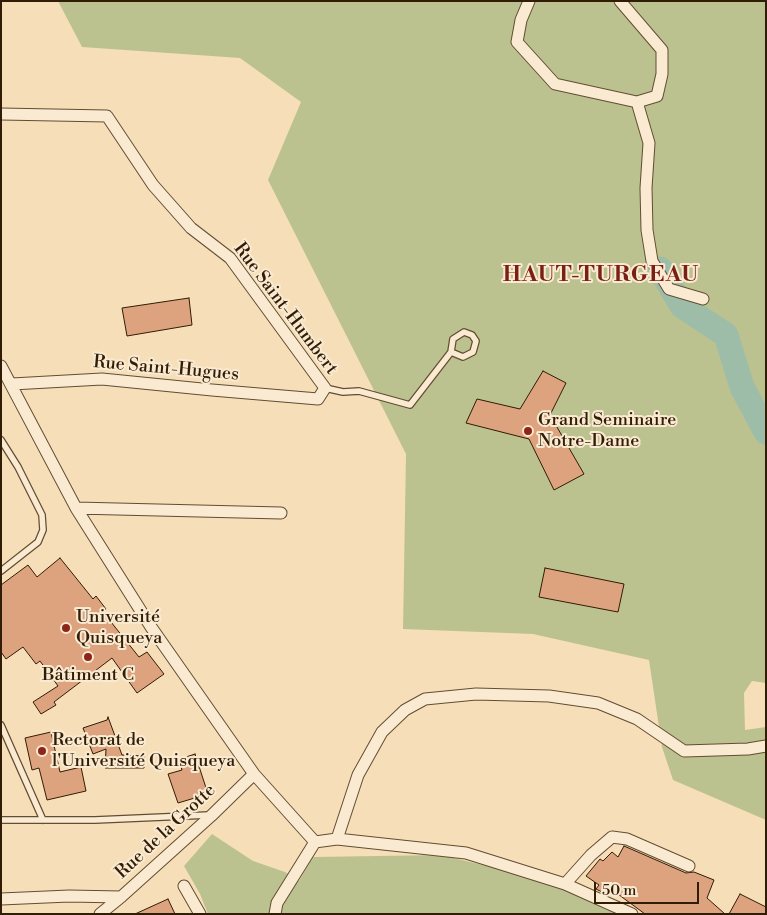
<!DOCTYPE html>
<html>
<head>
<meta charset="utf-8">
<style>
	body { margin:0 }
	#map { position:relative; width:767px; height:915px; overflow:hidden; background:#f6dfb8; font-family:"Libre Bodoni",serif }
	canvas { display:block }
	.frame { position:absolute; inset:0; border:2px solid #311c06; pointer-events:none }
	.scale { position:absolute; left:594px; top:882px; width:105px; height:22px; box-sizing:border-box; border:2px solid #311c06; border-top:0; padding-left:6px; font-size:15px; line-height:18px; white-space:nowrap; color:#311c06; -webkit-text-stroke:4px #f9ead1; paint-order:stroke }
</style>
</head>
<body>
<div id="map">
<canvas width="767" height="915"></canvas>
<div class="frame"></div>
<div class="scale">50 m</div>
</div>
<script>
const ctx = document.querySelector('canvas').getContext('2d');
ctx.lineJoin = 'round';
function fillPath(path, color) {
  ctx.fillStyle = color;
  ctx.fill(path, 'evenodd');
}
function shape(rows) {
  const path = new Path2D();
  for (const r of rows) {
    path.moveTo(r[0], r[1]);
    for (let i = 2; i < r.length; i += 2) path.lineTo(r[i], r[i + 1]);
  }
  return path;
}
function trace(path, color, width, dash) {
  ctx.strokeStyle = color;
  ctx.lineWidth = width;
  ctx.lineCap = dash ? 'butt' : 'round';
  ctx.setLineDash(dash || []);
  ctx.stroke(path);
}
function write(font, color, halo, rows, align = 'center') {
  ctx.font = font + ' "Libre Bodoni",serif';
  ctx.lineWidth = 4;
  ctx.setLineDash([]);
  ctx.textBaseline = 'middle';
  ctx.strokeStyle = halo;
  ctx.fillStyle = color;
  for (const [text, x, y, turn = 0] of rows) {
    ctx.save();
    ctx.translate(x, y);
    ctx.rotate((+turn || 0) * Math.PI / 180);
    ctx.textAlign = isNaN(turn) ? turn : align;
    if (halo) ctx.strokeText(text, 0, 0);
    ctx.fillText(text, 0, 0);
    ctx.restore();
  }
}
fillPath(shape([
	[58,1,766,1,766,683,752,681,744,693,745,730,766,727,766,820,673,780,662,747,649,660,533,634,403,629,406,454,268,180,301,102,240,58,82,47],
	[212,834,253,861,285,872,299,881,313,857,441,855,575,887,624,914,208,914,200,894,184,866]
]), '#bcc28f');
trace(shape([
	[660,269,682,306,726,335,742,387,766,432]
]), '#9ebda8', 25);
const building = shape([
	[189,298,192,325,127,336,122,308,189,298],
	[543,371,566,383,550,415,584,474,554,490,529,439,466,423,477,399,520,409,543,371],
	[60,558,93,599,96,596,106,609,103,612,139,657,147,652,164,674,137,693,112,658,54,702,56,705,41,714,33,702,58,686,40,661,36,664,23,647,6,659,1,652,1,585,28,565,37,577,60,558],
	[545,568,624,584,618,612,539,597,545,568],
	[108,717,122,755,144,756,144,768,105,768,106,749,93,754,83,728,107,720,108,717],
	[51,732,60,772,81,767,86,791,47,800,39,768,32,770,25,738,51,732],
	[195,754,208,794,178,803,168,774,182,770,180,764,185,763,183,758,195,754],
	[624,846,686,873,694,872,714,880,707,898,725,914,645,914,611,889,606,894,596,889,599,885,586,876,600,859,603,861,612,852,618,857,624,846],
	[740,894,766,907,766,914,729,914,740,894],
	[168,899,175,914,135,914,168,899]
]);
fillPath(building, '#dda27e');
trace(building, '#311c06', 1);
const service = shape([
	[325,388,343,392,359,391,410,405,451,352,463,357,473,352,476,341,472,335,464,332,453,339,451,352],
	[1,440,18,467,42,515,43,530,38,542,1,571],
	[1,725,43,820],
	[1,820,95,820,209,815]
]);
const minor = shape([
	[529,1,521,20,517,42,555,84,637,102,657,96,662,74,662,50,620,1],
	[637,102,649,143,646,188,647,230,652,261,669,289,703,299],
	[1,114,107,116,153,185,191,228,230,258,325,388,318,399,212,390,102,379,12,384],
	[1,366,76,508,151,627,254,774,315,842,337,839,466,853,565,884,632,914],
	[76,508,281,513],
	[337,839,358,775,382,732,405,710,425,699,476,694,549,696,598,703,637,719,684,751,748,749,766,746],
	[565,884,591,855,612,837,627,839,689,866],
	[184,886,200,914],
	[1,899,69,896,121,897],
	[100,914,121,897,211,816,254,774],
	[275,914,277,903,315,842]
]);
trace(service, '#624d32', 8);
trace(minor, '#624d32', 13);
trace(service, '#f9ead1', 5.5);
trace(minor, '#f9ead1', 11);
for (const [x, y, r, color] of [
	[528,431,5,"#8f2418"],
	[66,628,5,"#8f2418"],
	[88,657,5,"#8f2418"],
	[42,751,5,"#8f2418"]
]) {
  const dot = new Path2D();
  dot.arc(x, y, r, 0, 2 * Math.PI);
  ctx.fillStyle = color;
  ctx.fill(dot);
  trace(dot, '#f9ead1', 2);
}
write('18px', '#311c06', '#f9ead1', [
	["Rue Saint-Humbert",285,309,53],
	["Rue Saint-Hugues",166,369,5],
	["Rue de la Grotte",166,832,-43]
]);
write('18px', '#311c06', '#f9ead1', [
	["Grand Seminaire",538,421],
	["Notre-Dame",538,442],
	["Université",76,618],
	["Quisqueya",76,639],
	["Bâtiment C",88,676,"center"],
	["Rectorat de",52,741],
	["l'Université Quisqueya",52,762]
], 'left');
ctx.letterSpacing = '1px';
write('bold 22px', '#7a1f14', '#f9ead1', [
	["HAUT-TURGEAU",601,276]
]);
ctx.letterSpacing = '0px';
</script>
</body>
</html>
